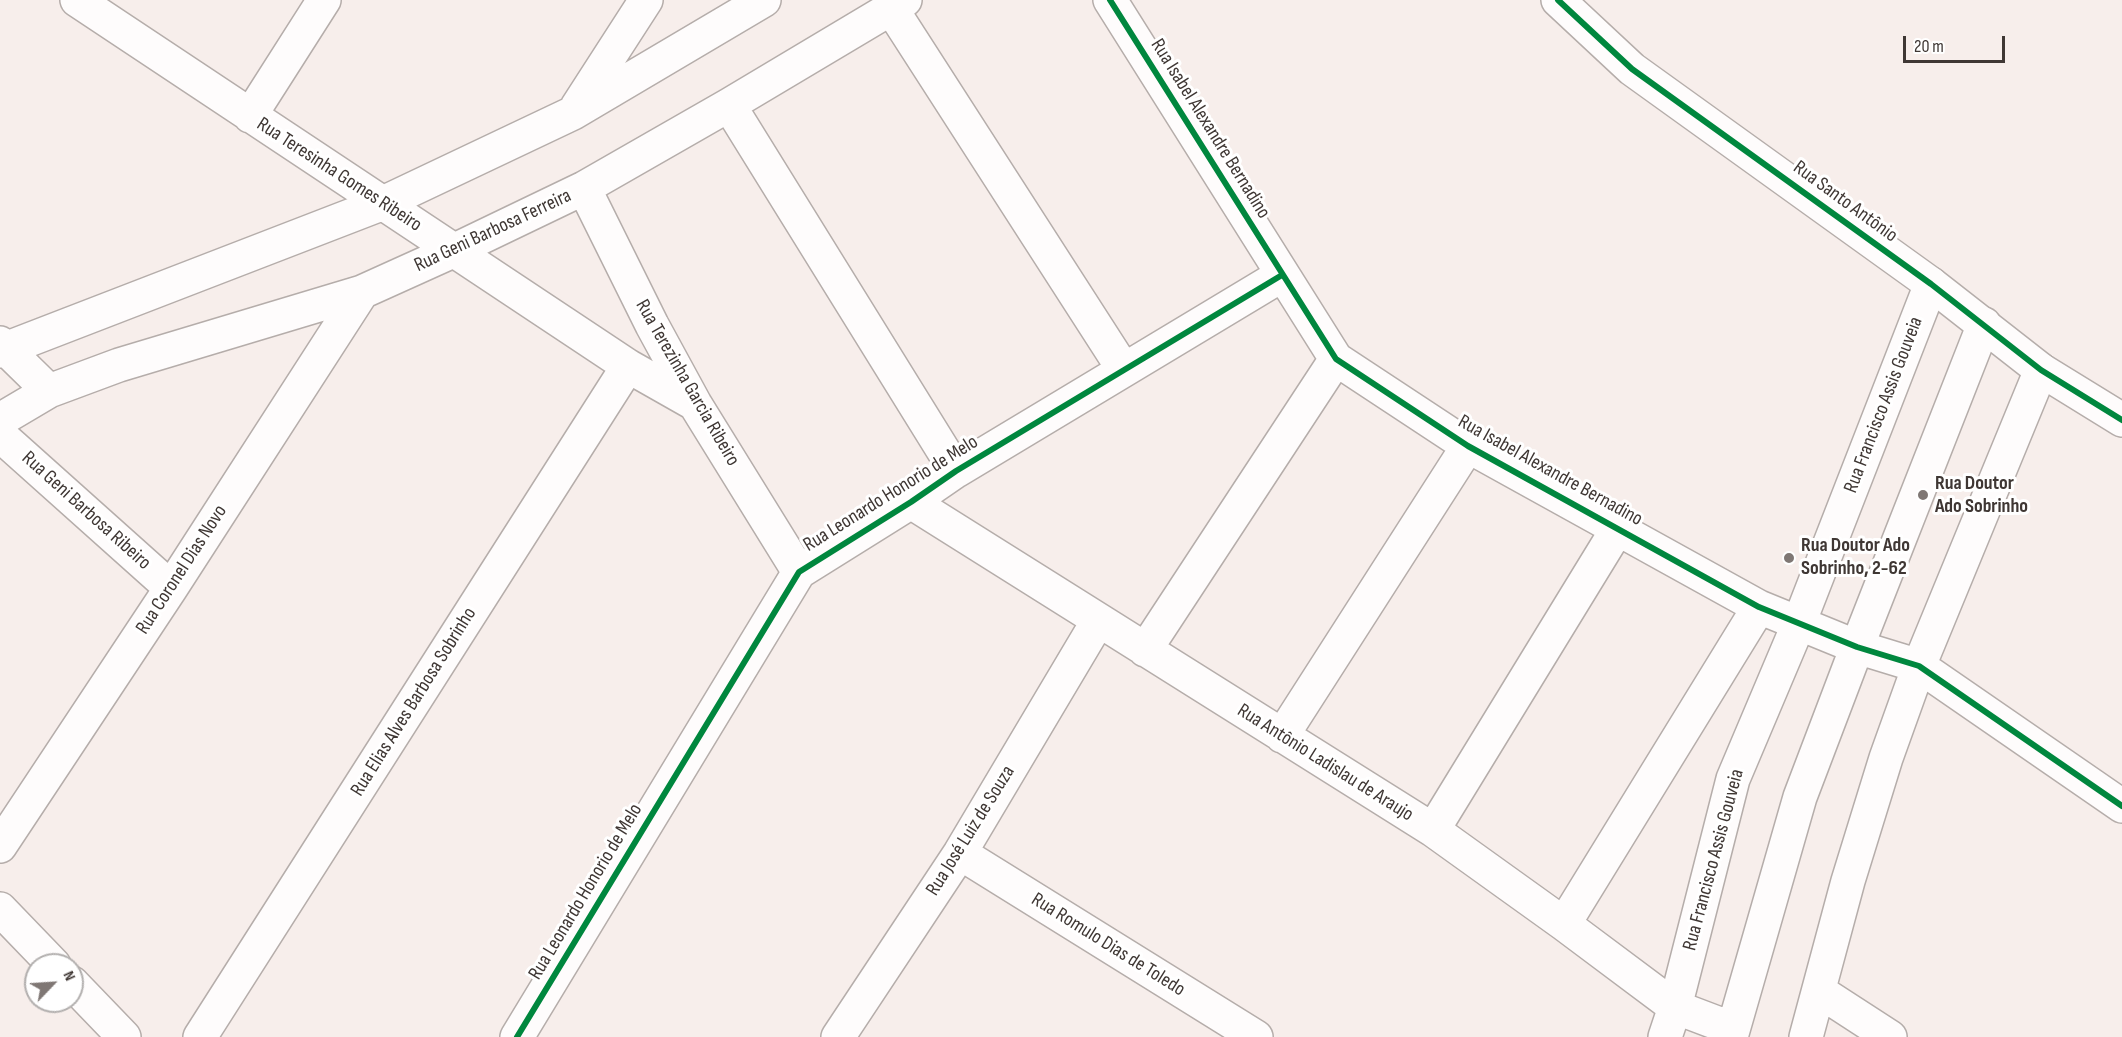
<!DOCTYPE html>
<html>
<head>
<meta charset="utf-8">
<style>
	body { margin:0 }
	#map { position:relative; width:2122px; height:1037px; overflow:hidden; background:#f7eeeb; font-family:"Sofia Sans Condensed",sans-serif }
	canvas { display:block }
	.north { position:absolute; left:24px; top:953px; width:60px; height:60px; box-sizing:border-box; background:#fff; border:2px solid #b2afae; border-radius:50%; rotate:65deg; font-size:16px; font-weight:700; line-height:24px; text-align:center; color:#3f3734 }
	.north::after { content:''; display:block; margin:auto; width:21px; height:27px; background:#7f7774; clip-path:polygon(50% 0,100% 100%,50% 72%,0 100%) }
	.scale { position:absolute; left:1903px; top:36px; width:102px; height:27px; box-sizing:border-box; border:3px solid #3f3734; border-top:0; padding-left:8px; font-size:18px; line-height:21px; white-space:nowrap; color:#3f3734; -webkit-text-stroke:4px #fff; paint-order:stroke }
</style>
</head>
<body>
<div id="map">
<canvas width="2122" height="1037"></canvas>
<div class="north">N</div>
<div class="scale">20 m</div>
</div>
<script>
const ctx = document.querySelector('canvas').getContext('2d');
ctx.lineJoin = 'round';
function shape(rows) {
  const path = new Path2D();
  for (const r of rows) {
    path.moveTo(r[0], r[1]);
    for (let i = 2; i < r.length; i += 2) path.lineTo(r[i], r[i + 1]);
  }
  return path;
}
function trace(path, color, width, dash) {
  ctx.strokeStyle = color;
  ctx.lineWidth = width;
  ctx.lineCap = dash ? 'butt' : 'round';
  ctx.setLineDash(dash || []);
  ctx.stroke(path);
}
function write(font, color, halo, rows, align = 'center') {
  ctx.font = font + ' "Sofia Sans Condensed",sans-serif';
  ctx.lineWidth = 6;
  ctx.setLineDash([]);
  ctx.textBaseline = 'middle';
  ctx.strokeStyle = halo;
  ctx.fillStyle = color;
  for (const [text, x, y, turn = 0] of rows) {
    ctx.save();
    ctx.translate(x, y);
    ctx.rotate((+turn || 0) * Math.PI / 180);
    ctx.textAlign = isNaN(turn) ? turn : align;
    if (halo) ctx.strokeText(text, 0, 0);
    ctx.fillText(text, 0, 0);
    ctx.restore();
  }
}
const street = shape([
	[77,0,628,366,695,404],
	[1110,0,1336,359,1468,446,1759,607,1857,647,1919,666,2122,806],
	[891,8,1124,370],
	[729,105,956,471],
	[577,107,646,0],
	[250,116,324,0],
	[584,188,652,325,695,404,799,572],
	[0,343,49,391],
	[0,351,381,204,573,113,764,0],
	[0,420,49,391,119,365,362,292,455,250,584,188,729,105,905,0],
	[0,435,171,588],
	[911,502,1433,830,1564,924,1675,1007,1733,1029],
	[1145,650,1336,359],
	[1282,736,1468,446],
	[1433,830,1618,528],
	[0,846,171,588,362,292],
	[960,853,1256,1037],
	[0,909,54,965],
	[1564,924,1759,607],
	[72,983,124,1037],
	[1819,991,1890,1037],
	[200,1037,628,366],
	[517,1037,799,572,911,502,956,471,1282,275],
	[838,1037,960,853,1098,621],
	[1665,1037,1675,1007,1733,779,1799,623,1931,284],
	[1731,1037,1800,797,1857,647,1984,324],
	[1806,1037,1848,881,1886,758,1919,666,2041,370]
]);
const secondary = shape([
	[1558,0,1632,69,1931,284,2041,370,2122,420]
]);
trace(street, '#b5adaa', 36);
trace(secondary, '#b5adaa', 36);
trace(street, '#fefcfc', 33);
trace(secondary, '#fefcfc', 33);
trace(shape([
	[1110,0,1336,359,1468,446,1759,607,1857,647,1919,666,2122,806],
	[1558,0,1632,69,1931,284,2041,370,2122,420],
	[517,1037,799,572,911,502,956,471,1282,275]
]), '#00873e', 6);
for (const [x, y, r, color] of [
	[1923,495,6,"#7f7774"],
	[1789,558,6,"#7f7774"]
]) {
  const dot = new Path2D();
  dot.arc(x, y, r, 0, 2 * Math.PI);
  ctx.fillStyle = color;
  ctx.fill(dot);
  trace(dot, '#fff', 2);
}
write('20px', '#3f3734', '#fff', [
	["Rua Isabel Alexandre Bernadino",1210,129,58],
	["Rua Teresinha Gomes Ribeiro",339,175,33],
	["Rua Santo Antônio",1845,202,36],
	["Rua Geni Barbosa Ferreira",493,231,-25],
	["Rua Terezinha Garcia Ribeiro",687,383,60],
	["Rua Francisco Assis Gouveia",1884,405,-69],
	["Rua Isabel Alexandre Bernadino",1550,471,29],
	["Rua Leonardo Honorio de Melo",891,494,-32],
	["Rua Geni Barbosa Ribeiro",86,511,42],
	["Rua Coronel Dias Novo",182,570,-57],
	["Rua Elias Alves Barbosa Sobrinho",414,702,-58],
	["Rua Antônio Ladislau de Araujo",1325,763,32],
	["Rua José Luiz de Souza",971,831,-58],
	["Rua Francisco Assis Gouveia",1714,860,-75],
	["Rua Leonardo Honorio de Melo",586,892,-59],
	["Rua Romulo Dias de Toledo",1108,945,32]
]);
write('bold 20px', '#3f3734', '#fff', [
	["Rua Doutor",1935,484],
	["Ado Sobrinho",1935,507],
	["Rua Doutor Ado",1801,546],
	["Sobrinho, 2-62",1801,569]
], 'left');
</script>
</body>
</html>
